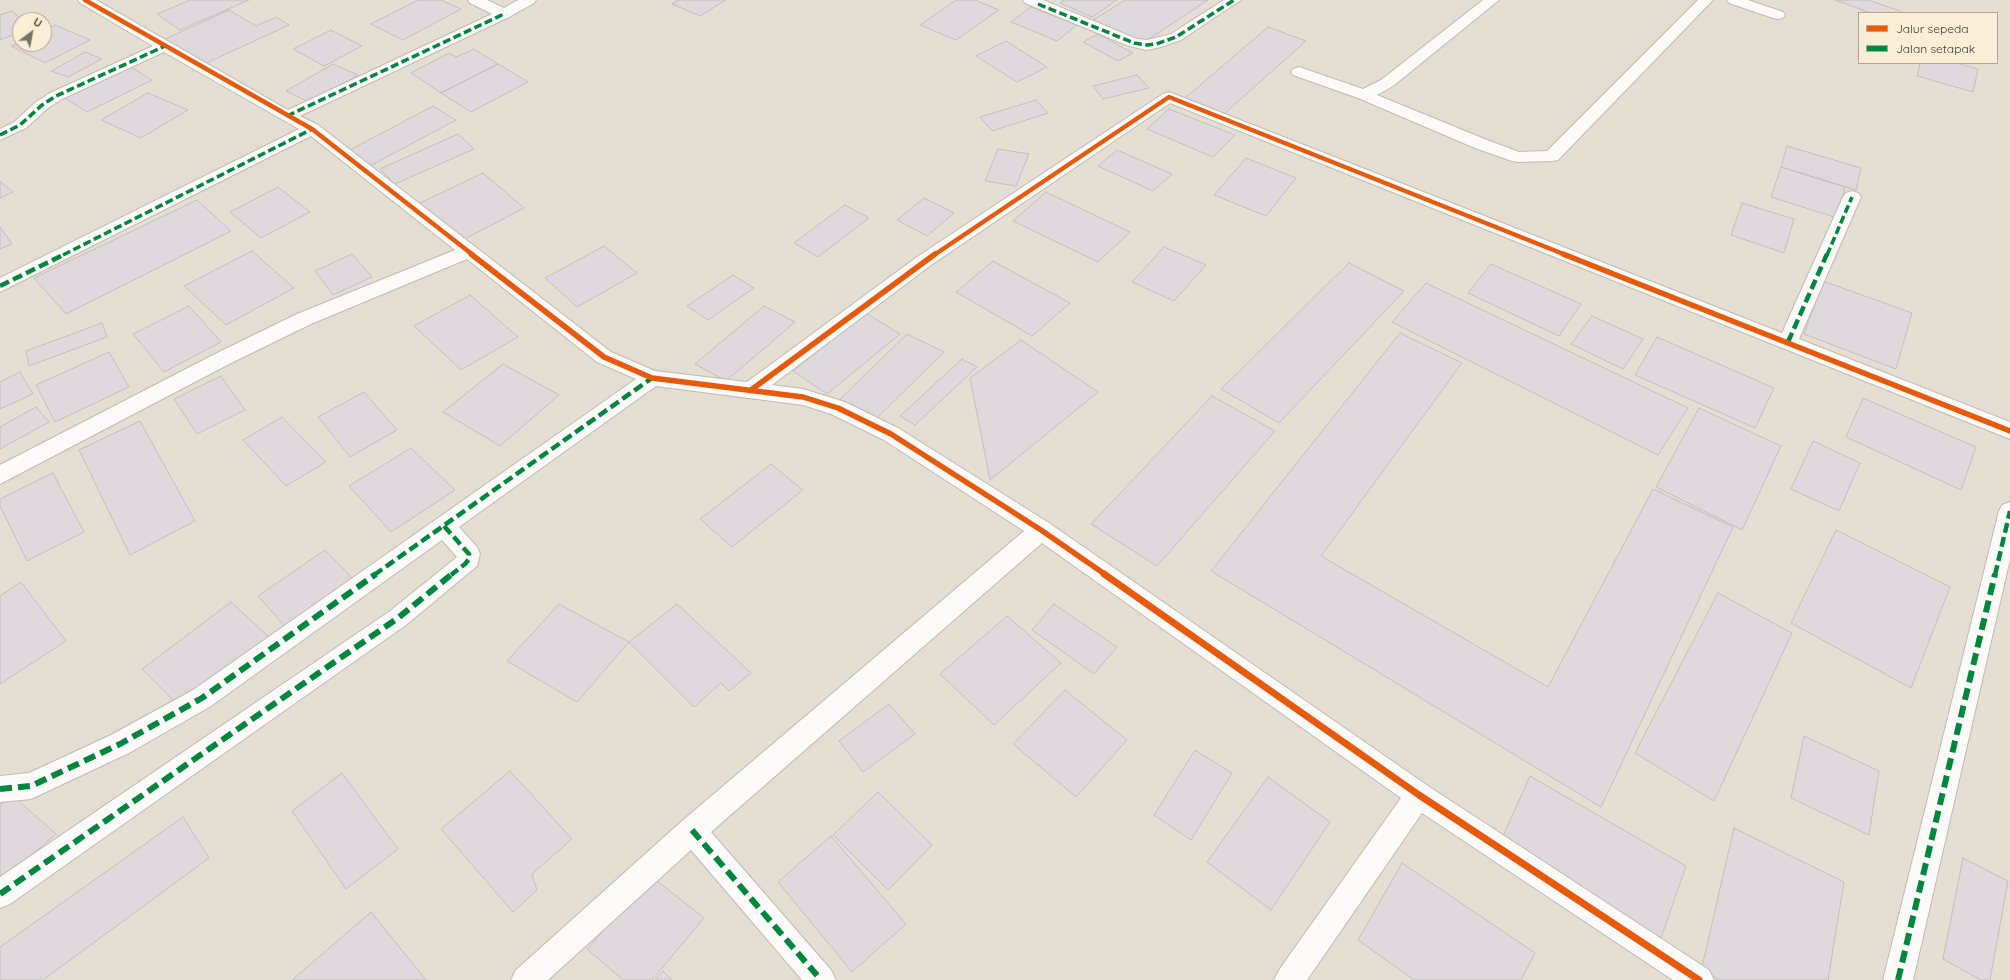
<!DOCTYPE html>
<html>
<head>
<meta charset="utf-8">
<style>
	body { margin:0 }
	#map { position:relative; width:2010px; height:980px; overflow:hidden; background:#e4ded2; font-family:Quicksand,sans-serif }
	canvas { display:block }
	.legend { position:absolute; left:1858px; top:12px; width:140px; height:52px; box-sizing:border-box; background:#faeed7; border:1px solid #aea593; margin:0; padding:5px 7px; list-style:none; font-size:12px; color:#3c372e }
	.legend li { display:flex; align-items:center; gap:8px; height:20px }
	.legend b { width:20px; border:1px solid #aea593 }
	.north { position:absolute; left:12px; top:12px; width:40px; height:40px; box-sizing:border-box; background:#faeed7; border:1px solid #aea593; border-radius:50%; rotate:32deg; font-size:11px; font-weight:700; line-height:16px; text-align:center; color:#3c372e }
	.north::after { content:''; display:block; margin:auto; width:14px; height:18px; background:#777167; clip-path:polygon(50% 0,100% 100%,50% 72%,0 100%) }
</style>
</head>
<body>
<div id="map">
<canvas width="2010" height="980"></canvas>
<ul class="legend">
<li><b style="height:5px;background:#e8590c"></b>Jalur sepeda</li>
<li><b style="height:5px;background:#00873e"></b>Jalan setapak</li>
</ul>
<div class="north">U</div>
</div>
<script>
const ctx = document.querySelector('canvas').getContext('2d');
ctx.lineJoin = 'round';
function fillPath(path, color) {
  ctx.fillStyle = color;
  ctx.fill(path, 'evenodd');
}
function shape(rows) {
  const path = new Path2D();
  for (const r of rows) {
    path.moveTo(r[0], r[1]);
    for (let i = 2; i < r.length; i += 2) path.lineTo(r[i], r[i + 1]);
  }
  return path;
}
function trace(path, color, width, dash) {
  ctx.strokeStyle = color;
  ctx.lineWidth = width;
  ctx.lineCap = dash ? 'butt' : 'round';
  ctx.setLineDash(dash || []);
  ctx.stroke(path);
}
const building = shape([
	[190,0,249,0,180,30,157,14,190,0],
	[418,0,441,0,461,9,403,40,371,24,418,0],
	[678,0,726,0,700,16,672,4,678,0],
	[956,0,975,0,999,10,956,40,920,25,956,0],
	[1064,0,1117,0,1092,17,1060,3,1064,0],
	[1125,0,1208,0,1143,43,1093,20,1125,0],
	[1835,0,1868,0,1900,11,1898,13,1871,13,1835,0],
	[1031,7,1077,25,1057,41,1011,22,1031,7],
	[229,10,256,26,276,17,289,25,202,65,163,40,229,10],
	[12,11,22,20,20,20,20,32,0,40,0,15,12,11],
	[55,25,90,40,45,63,11,46,20,42,20,44,44,44,44,30,55,25],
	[1268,27,1306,41,1224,114,1185,98,1268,27],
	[331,30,362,46,324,66,293,49,331,30],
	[1098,34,1133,53,1118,61,1083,42,1098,34],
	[1006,41,1047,67,1017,82,976,56,1006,41],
	[474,49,498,64,441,93,411,73,449,53,456,57,474,49],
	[85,52,102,59,68,77,51,71,85,52],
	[1920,63,1956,63,1978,69,1973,92,1917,76,1920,63],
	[333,64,358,75,311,103,286,91,333,64],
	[498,64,528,82,471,112,441,93,498,64],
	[131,67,152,80,87,112,65,98,131,67],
	[1137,75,1149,88,1103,99,1093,86,1137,75],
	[148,93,188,110,141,138,101,120,148,93],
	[1036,100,1048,113,992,131,980,117,1036,100],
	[433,106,456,120,370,166,348,151,433,106],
	[1169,109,1235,135,1213,157,1147,129,1169,109],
	[458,134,474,149,395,184,380,169,458,134],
	[1787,146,1861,168,1856,190,1781,167,1787,146],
	[998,149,1029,154,1016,186,985,181,998,149],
	[1117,150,1172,174,1153,191,1098,166,1117,150],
	[1246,158,1296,178,1266,216,1214,195,1246,158],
	[1781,167,1845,187,1837,218,1771,197,1781,167],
	[483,173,524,208,461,241,420,203,483,173],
	[0,181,13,192,0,198,0,181],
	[278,187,310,212,261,238,230,212,278,187],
	[1046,192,1130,232,1098,262,1013,221,1046,192],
	[924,198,954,213,927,236,897,220,924,198],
	[197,200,231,231,66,314,34,278,197,200],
	[1742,203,1794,219,1784,253,1731,235,1742,203],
	[845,205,869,218,818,257,794,243,845,205],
	[0,227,12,244,0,249,0,227],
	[604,246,637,273,577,307,545,278,604,246],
	[1164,247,1206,265,1174,301,1132,282,1164,247],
	[252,251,294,288,226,325,184,286,252,251],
	[352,254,372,277,333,295,315,271,352,254],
	[993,261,1070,303,1032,336,956,292,993,261],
	[1349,263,1404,291,1279,423,1221,389,1349,263],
	[1491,264,1581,304,1559,336,1468,293,1491,264],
	[733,275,754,288,708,320,687,306,733,275],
	[1823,281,1912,313,1896,369,1804,334,1823,281],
	[1426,283,1688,408,1658,455,1392,322,1426,283],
	[470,295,518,337,461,370,414,326,470,295],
	[189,306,221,342,164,372,133,334,189,306],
	[764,306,795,322,726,381,695,364,764,306],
	[866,313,900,334,827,394,793,371,866,313],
	[1592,316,1643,339,1623,369,1571,344,1592,316],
	[102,323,107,337,29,366,26,351,102,323],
	[1400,333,1462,363,1321,556,1548,687,1653,489,1733,527,1601,807,1211,571,1400,333],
	[907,334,944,352,876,419,840,399,907,334],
	[1657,337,1774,388,1755,428,1635,375,1657,337],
	[1021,340,1098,392,990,480,970,378,1021,340],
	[109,352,129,387,55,422,36,385,109,352],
	[962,359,977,367,915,425,900,416,962,359],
	[503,364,559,395,500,446,443,412,503,364],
	[20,372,33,394,0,409,0,382,20,372],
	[221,376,245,410,197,434,174,399,221,376],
	[364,392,397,430,350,457,318,417,364,392],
	[1212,396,1275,431,1157,566,1091,524,1212,396],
	[1863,398,1976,447,1961,490,1846,437,1863,398],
	[36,407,49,422,0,449,0,427,36,407],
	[1699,408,1781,446,1742,530,1656,487,1699,408],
	[282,417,326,462,286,486,243,440,282,417],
	[140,421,195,521,130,555,79,450,140,421],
	[1813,441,1860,463,1839,511,1791,489,1813,441],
	[411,448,455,490,391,532,349,486,411,448],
	[771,464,803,490,732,547,700,519,771,464],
	[53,473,84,532,27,561,0,506,0,499,53,473],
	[1836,530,1950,587,1911,688,1791,623,1836,530],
	[325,550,357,583,289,631,258,596,325,550],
	[21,582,66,641,0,684,0,596,21,582],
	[1718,593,1792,633,1714,801,1635,753,1718,593],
	[231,602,269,637,180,707,142,669,231,602],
	[559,604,629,642,577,702,507,661,559,604],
	[677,604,751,673,729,691,721,683,694,707,629,642,677,604],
	[1054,604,1117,647,1094,674,1032,630,1054,604],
	[1007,616,1061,663,994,725,940,674,1007,616],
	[1065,690,1127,740,1076,797,1013,744,1065,690],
	[889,704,915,734,863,772,839,741,889,704],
	[1804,736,1879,771,1869,835,1791,798,1804,736],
	[1195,750,1232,773,1191,840,1154,815,1195,750],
	[510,771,572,839,532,874,537,890,513,912,441,829,510,771],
	[342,773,398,849,346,889,292,811,342,773],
	[1530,776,1686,866,1660,941,1499,845,1530,776],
	[1268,777,1330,822,1271,910,1207,862,1268,777],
	[878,792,932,845,888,890,833,835,878,792],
	[12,795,56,834,4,879,0,876,0,805,12,795],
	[183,817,209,858,43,980,0,980,0,947,183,817],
	[1734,828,1844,882,1828,980,1719,980,1701,971,1734,828],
	[831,836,906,924,852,972,778,882,831,836],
	[1963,858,2008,881,1990,980,1981,980,1943,959,1963,858],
	[1402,863,1535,953,1521,980,1414,980,1358,940,1402,863],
	[651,876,704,918,652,980,623,980,587,949,651,876],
	[371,912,426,980,292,980,371,912],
	[663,971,672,980,655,980,663,971]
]);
fillPath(building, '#ded7dc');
trace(building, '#c2bebc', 1);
const lane = shape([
	[1483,0,1499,0,1393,86,1377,95,1487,140,1519,152,1547,151,1698,0,1713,0,1558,160,1552,161,1518,162,1512,161,1475,148,1358,98,1293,75,1291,72,1293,69,1299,67,1363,89,1381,80,1483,0],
	[1727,0,1748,0,1783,12,1785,15,1783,18,1778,19,1773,18,1729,3,1727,0]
]);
const street = shape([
	[78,0,96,0,288,110,492,14,470,3,468,0,487,0,504,8,518,0,536,0,534,3,509,17,300,116,318,125,611,352,655,371,747,382,917,257,1163,94,1169,92,1782,333,1843,197,1846,193,1852,191,1858,193,1861,197,1799,339,2010,422,2010,439,1170,103,931,265,772,385,803,389,845,402,898,428,1049,523,1428,786,1709,970,1714,980,1673,980,1422,813,1307,980,1274,980,1279,970,1401,798,1042,543,711,832,831,970,836,980,802,980,691,850,548,980,511,980,516,970,682,821,1024,531,884,440,831,414,803,405,656,386,459,527,477,547,480,554,477,566,406,625,10,904,0,908,0,877,390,611,457,557,442,540,211,706,129,753,31,799,0,802,0,776,29,773,111,735,193,690,636,379,597,362,467,259,311,324,231,363,0,484,0,465,217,353,297,314,455,250,311,136,0,292,0,278,299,129,164,52,62,99,48,108,26,128,0,140,0,129,14,122,36,102,50,93,153,46,80,3,78,0],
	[1023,0,1043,0,1137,39,1147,40,1171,34,1224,0,1241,0,1181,40,1161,47,1147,50,1129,46,1025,3,1023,0],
	[2010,502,2010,559,1913,980,1883,980,1999,511,2002,505,2010,502]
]);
trace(lane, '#bfbbb1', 2);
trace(street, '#bfbbb1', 2);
fillPath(lane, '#fbfaf8');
fillPath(street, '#fbfaf8');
trace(shape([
	[1038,4,1134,43,1147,45,1156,44,1176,37,1234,0],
	[287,116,504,14],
	[0,135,20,125,42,105,56,96,165,46],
	[63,255,312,129],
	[1827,255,1852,197]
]), '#00873e', 3.5, [8, 3.5]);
trace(shape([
	[0,286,65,254],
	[1788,342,1827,254],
	[444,526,469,554,469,559,465,564,451,575],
	[374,575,652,378],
	[1995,575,2010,511]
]), '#00873e', 4.5, [10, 4.5]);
trace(shape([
	[0,789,31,786,120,744,202,698,376,574],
	[692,830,821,980],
	[0,894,398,618,452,574],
	[1898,980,1995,574]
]), '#00873e', 6, [12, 6]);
trace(shape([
	[85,0,312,129,473,255],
	[934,255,1169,97,1566,255]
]), '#e8590c', 4.5);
trace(shape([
	[471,254,604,357,652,378,803,397,838,408,891,434,1041,530,1106,575],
	[1563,254,2010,431],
	[751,390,935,254]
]), '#e8590c', 5.5);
trace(shape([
	[1104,574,1419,795,1699,980]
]), '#e8590c', 7);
</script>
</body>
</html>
